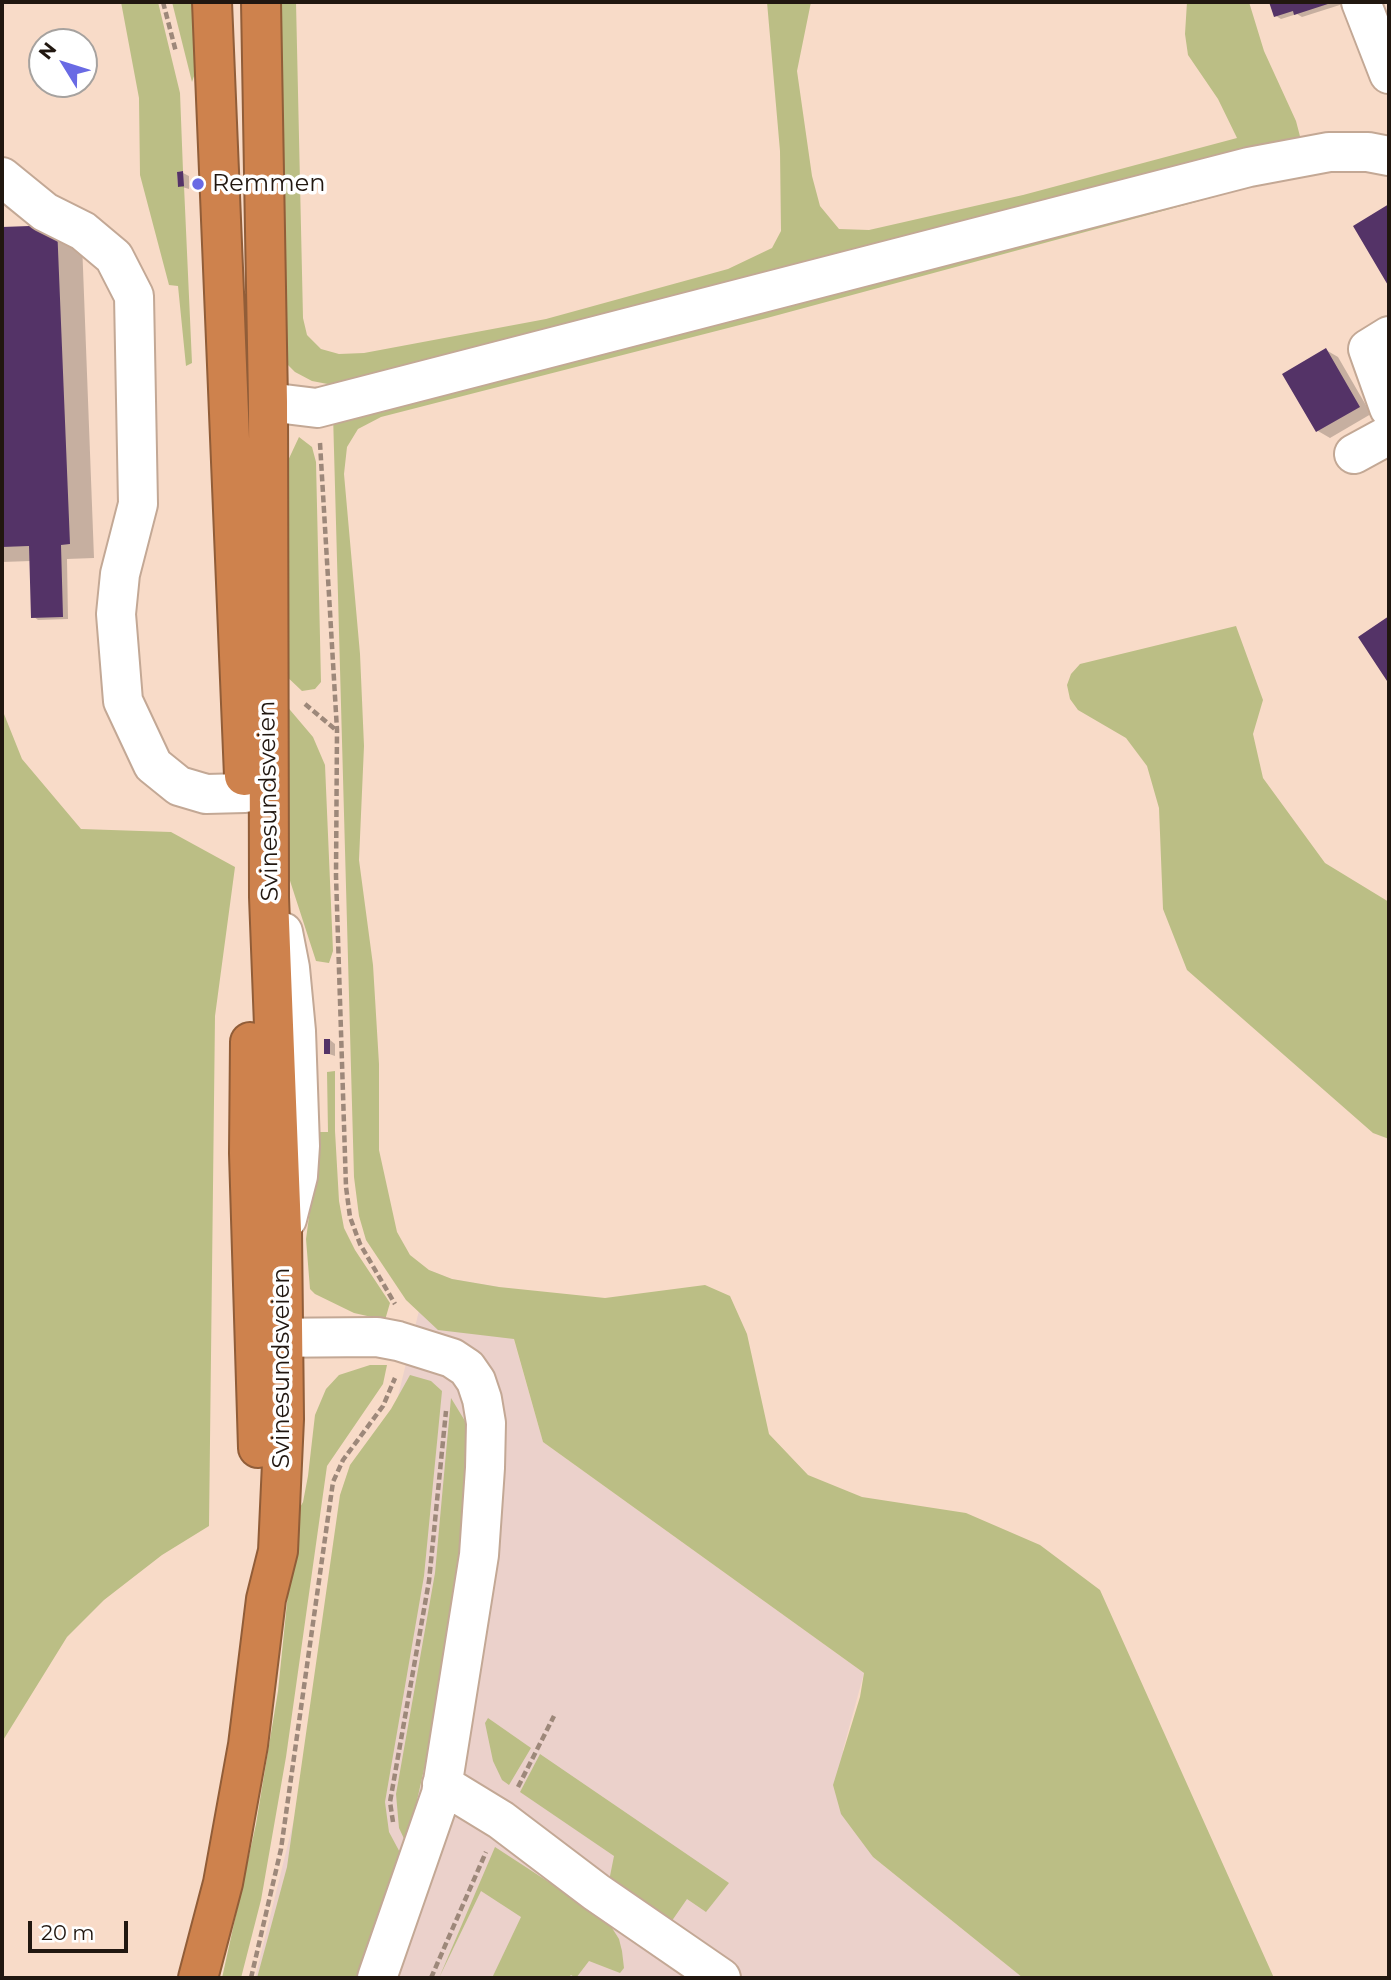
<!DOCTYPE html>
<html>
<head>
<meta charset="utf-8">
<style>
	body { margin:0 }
	#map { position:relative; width:1391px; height:1980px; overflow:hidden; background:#f8dbc8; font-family:Montserrat,sans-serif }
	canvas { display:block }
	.frame { position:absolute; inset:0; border:4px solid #211710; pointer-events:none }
	.north { position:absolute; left:28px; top:28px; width:70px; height:70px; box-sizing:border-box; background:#fff; border:2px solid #a6a29f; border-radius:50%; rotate:308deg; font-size:19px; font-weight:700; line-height:28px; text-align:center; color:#211710 }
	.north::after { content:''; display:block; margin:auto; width:24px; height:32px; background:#696ae4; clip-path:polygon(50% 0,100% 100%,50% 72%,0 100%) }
	.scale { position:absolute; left:28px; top:1921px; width:100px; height:32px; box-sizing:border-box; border:4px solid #211710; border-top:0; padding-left:9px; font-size:21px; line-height:24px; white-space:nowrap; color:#211710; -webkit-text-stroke:5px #fff; paint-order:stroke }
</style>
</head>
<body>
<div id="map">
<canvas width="1391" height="1980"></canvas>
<div class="frame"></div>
<div class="north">N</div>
<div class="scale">20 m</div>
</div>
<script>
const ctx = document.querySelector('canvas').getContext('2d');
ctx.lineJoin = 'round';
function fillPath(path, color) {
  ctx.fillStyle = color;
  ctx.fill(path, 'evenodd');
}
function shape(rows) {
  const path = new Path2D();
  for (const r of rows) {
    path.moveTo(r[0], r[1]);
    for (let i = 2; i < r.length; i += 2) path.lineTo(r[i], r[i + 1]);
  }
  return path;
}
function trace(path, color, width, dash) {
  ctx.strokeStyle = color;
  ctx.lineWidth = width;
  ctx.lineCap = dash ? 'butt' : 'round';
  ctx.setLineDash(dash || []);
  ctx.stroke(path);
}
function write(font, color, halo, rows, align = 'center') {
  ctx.font = font + ' Montserrat,sans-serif';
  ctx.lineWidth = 7;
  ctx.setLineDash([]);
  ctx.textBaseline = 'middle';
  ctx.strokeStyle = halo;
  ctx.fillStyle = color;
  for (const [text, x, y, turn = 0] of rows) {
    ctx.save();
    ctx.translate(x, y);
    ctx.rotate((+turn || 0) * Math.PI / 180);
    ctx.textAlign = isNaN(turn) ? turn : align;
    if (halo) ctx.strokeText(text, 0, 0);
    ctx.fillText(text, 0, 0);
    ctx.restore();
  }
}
fillPath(shape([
	[429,1270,452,1279,499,1287,543,1442,864,1673,843,1750,873,1857,1023,1978,255,1978]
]), '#ebd1cb');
fillPath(shape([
	[121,2,158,2,180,93,183,171,177,172,178,186,184,186,192,363,186,366,178,286,169,285,140,175,139,98],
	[172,2,197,2,202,53,192,82],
	[272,2,296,2,303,318,307,335,321,349,339,354,364,353,546,319,728,269,772,248,781,231,780,151,767,2,811,2,797,71,812,176,820,206,839,229,869,230,1023,195,1237,138,1218,99,1188,55,1185,34,1187,2,1249,2,1264,51,1296,121,1302,144,338,386,312,381,295,372,284,361],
	[1207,187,1222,195,767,318,381,417,358,429,347,447,344,474,360,654,364,746,359,860,373,965,379,1064,379,1150,397,1232,410,1255,429,1270,452,1279,499,1287,605,1298,705,1285,730,1296,747,1334,769,1434,808,1475,862,1497,966,1513,1040,1545,1100,1590,1274,1978,1023,1978,873,1857,841,1814,833,1785,860,1697,864,1673,543,1442,514,1339,438,1330,406,1300,366,1240,359,1216,354,1177,333,414],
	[299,437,312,447,316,462,321,682,315,689,302,691,283,673,285,467],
	[1236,626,1263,700,1253,734,1263,778,1325,863,1389,902,1389,1139,1373,1133,1187,970,1163,909,1159,808,1147,766,1126,738,1078,710,1070,699,1067,685,1071,674,1080,664],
	[285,704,313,737,325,765,333,951,329,963,316,961,281,853],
	[2,709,22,759,81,829,171,832,235,867,215,1016,209,1526,162,1555,104,1600,67,1637,2,1742],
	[335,1071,335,1131,339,1201,344,1228,355,1250,390,1303,385,1320,354,1313,315,1294,310,1289,306,1239,314,1180,313,1132,328,1132,327,1072],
	[370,1365,387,1365,383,1384,327,1466,286,1757,261,1900,241,1978,222,1978,256,1824,278,1691,296,1515,303,1502,308,1476,315,1415,326,1389,339,1375],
	[410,1375,431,1381,442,1391,424,1576,385,1802,389,1832,404,1860,363,1978,257,1978,287,1867,340,1495,350,1465,391,1409],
	[451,1398,465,1421,469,1437,463,1545,440,1698,407,1845,399,1828,396,1794,435,1573],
	[488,1718,531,1748,509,1785,502,1780,493,1761,485,1723],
	[540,1754,729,1883,706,1912,687,1899,669,1925,608,1886,614,1856,520,1792],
	[495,1847,607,1920,619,1939,622,1951,624,1968,620,1973,589,1961,576,1978,571,1975,568,1978,492,1978,521,1917,481,1891,439,1978]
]), '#bbbe85');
fillPath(shape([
	[1271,2,1345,2,1346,3,1302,17,1297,14,1281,19,1276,16],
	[183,173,189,176,189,189,179,186],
	[57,227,82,242,94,558,67,559,68,619,38,620,33,616,31,561,2,562,2,229],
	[1326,350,1338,357,1371,414,1330,438,1318,431],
	[330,1040,335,1044,335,1056,326,1053]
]), '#0003');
fillPath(shape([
	[1269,2,1334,2,1294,15,1293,11,1274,17],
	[183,171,184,186,178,187,177,172],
	[1389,204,1389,287,1353,226],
	[57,225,70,544,61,545,63,617,31,618,29,546,2,547,2,227],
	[1326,348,1360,407,1316,432,1282,374],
	[1389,616,1389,684,1358,637],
	[324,1039,330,1039,330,1054,324,1054]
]), '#543367');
const minor = shape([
	[1361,2,1389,74],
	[2,177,45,212,83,231,114,257,134,296,138,504,120,574,116,614,123,701,153,765,179,786,206,794,245,793],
	[1389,336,1368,349,1389,408],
	[268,402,317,408,1249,167,1329,152,1368,152,1389,156],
	[1354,454,1389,435],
	[283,932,290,968,296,1031,300,1146,298,1176,287,1219],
	[255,1338,377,1337,398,1341,452,1358,467,1368,476,1381,482,1399,486,1423,485,1468,479,1555,441,1794,377,1978],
	[442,1784,501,1820,596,1892,721,1978]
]);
const highway = shape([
	[212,2,244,776],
	[250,1042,249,1153,258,1448],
	[198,1978,223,1883,248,1745,266,1599,278,1551,284,1419,282,1231,269,897,268,402,261,2]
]);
trace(minor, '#c3a895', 42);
trace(highway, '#915d38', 42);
trace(shape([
	[163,2,176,52],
	[320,443,337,730,336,876,346,1187,350,1217,360,1244,395,1304],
	[305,704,336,730],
	[518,1787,554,1716],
	[393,1822,390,1802,429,1581,446,1411],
	[251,1978,281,1849,333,1482,343,1460,383,1406,395,1378],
	[431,1978,486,1852]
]), '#9d887a', 4.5, [7, 3.5]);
trace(minor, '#fff', 38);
trace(highway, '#ce824d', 38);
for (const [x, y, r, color] of [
	[198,184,7,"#696ae4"]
]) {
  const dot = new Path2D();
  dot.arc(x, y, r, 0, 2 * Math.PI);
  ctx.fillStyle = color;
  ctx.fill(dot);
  trace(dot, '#fff', 2.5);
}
write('24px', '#211710', '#fff', [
	["Remmen",212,184]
], 'left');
write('24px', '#211710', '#fff', [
	["Svinesundsveien",269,801,-91],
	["Svinesundsveien",282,1368,-90]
]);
</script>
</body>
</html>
